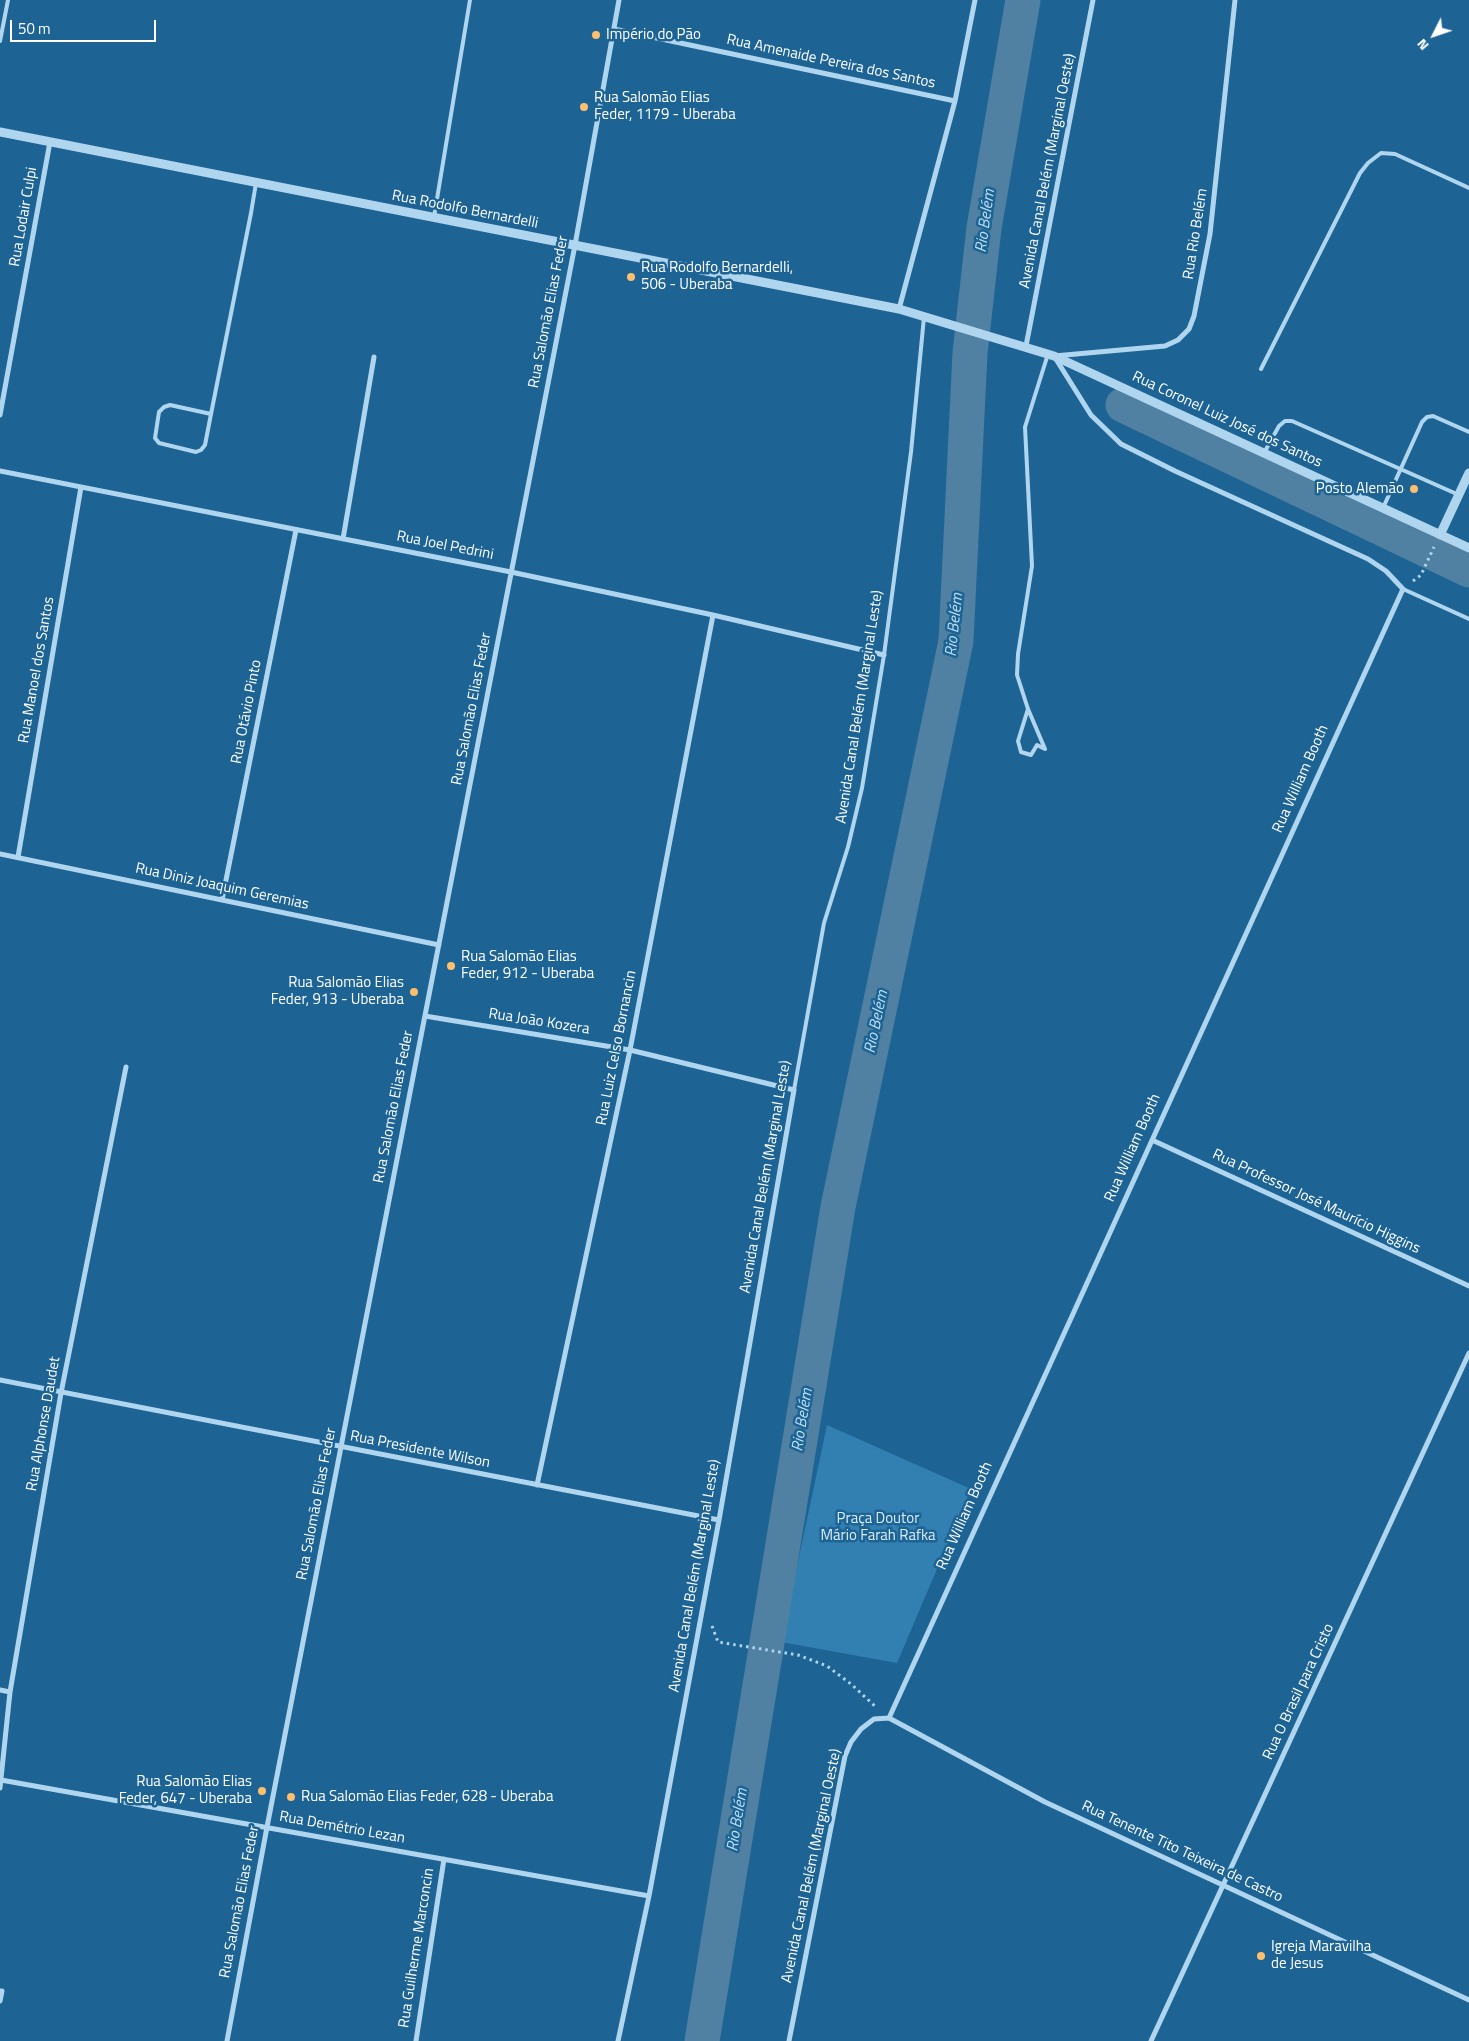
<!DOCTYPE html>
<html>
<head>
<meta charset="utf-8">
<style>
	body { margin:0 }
	#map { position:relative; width:1469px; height:2041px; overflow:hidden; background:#1d6495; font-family:"Titillium Web",sans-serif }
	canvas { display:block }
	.north { position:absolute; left:1409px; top:10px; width:50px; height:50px; -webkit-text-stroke:4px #1d6495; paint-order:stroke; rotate:229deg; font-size:14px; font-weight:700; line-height:20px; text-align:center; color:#fff }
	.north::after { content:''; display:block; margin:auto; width:18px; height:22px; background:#fff; clip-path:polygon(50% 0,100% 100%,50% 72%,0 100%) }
	.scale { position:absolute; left:10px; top:20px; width:146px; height:22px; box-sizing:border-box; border:2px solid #fff; border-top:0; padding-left:6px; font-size:15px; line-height:18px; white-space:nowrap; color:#fff; -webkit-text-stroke:4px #1d6495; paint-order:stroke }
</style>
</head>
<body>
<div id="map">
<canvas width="1469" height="2041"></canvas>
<div class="north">N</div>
<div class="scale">50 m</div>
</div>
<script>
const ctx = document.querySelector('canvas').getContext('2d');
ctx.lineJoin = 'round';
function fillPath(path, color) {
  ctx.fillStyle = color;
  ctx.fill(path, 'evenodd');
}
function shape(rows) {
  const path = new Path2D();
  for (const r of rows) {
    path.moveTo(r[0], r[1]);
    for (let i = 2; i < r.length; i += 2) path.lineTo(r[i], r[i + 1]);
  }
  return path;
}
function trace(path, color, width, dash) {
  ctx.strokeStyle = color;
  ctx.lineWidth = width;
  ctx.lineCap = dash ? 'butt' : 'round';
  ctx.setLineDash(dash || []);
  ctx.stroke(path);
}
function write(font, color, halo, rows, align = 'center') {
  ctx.font = font + ' "Titillium Web",sans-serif';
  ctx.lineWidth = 5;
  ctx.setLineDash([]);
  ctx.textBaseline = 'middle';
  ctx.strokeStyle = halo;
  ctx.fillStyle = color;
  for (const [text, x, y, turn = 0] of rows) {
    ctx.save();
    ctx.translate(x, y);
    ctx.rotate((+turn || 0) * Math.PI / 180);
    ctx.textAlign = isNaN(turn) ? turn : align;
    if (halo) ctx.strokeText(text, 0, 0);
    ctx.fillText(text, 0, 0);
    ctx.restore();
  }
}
fillPath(shape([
	[827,1425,971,1489,897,1663,781,1642]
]), '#327fb2');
trace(shape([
	[1123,405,1469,570],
	[702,2041,838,1207,956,641,970,353,984,228,1023,0]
]), '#5181a2', 35);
trace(shape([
	[1413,581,1421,575,1434,547],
	[712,1626,718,1642,798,1655,827,1666,851,1684,877,1708]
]), '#b0d6ef', 3, [2.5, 4]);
trace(shape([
	[0,41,8,0],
	[434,217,470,0],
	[1261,369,1360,173,1368,163,1381,153,1395,154,1469,188],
	[211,414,170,405,164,407,159,412,155,438,159,443,196,452,201,450,205,445,211,414,251,213,256,183],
	[1264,453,1279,426,1285,421,1292,421,1459,495],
	[1383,508,1422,422,1427,417,1433,416,1469,432],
	[1403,589,1469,619],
	[1028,709,1045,749,1037,745,1031,755,1021,752,1018,741,1028,709,1017,675,1018,654,1032,566,1025,427,1048,354],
	[794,1090,824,923,848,847,862,788,884,655,911,452,924,317]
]), '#b0d6ef', 4);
trace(shape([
	[614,29,955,101],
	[899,309,955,101,975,0],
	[1026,346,1093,0],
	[0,415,50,142],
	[0,471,511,572,713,615,884,655],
	[343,539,374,357],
	[0,854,439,945],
	[18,857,81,487],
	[222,900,296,530],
	[425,1016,630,1050,794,1090,719,1520,649,1896,618,2041],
	[1152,1140,1469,1286],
	[0,1380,719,1520],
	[537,1485,630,1050,713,615],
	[0,1690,10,1692],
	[889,1718,1403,589,1386,571,1368,559,1175,471,1121,444,1091,415,1054,356,1165,346,1178,340,1189,329,1194,316,1210,234,1235,0],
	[889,1718,1045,1802,1469,2000],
	[1,1780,649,1896],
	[0,1788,10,1692,61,1393,126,1067],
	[0,1991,2,1991,0,2001],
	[227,2041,267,1827,575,245,619,0],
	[416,2041,444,1859],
	[789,2041,845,1756,851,1742,861,1729,874,1719,889,1718],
	[1151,2041,1469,1353]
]), '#b0d6ef', 5);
trace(shape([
	[0,132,899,309,1054,356,1469,548],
	[1440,535,1469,473]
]), '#b0d6ef', 9);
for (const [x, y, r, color] of [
	[596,35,5,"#febf6f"],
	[584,107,5,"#febf6f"],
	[631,277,5,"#febf6f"],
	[1414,489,5,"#febf6f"],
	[451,966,5,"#febf6f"],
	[414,992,5,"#febf6f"],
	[262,1791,5,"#febf6f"],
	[291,1797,5,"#febf6f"],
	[1261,1956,5,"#febf6f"]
]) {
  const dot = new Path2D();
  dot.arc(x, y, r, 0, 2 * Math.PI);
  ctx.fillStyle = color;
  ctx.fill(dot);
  trace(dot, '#1d6495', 2);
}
write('15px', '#fff', '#1d6495', [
	["Império do Pão",606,35],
	["Rua Salomão Elias",594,98],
	["Feder, 1179 - Uberaba",594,115],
	["Rua Rodolfo Bernardelli,",641,268],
	["506 - Uberaba",641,285],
	["Posto Alemão",1404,489,"right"],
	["Rua Salomão Elias",461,957],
	["Feder, 912 - Uberaba",461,974],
	["Rua Salomão Elias",404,983,"right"],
	["Feder, 913 - Uberaba",404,1000,"right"],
	["Rua Salomão Elias",252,1782,"right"],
	["Feder, 647 - Uberaba",252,1799,"right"],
	["Rua Salomão Elias Feder, 628 - Uberaba",301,1797],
	["Igreja Maravilha",1271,1947],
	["de Jesus",1271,1964]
], 'left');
write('15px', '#fff', '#1d6495', [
	["Rua Amenaide Pereira dos Santos",831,62,12],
	["Avenida Canal Belém (Marginal Oeste)",1048,171,-79],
	["Rua Rodolfo Bernardelli",465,210,11],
	["Rua Lodair Culpi",24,217,-80],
	["Rua Rio Belém",1196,234,-81],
	["Rua Salomão Elias Feder",549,312,-79],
	["Rua Coronel Luiz José dos Santos",1227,420,25],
	["Rua Joel Pedrini",445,546,11],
	["Rua Manoel dos Santos",37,670,-80],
	["Avenida Canal Belém (Marginal Leste)",860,707,-81],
	["Rua Salomão Elias Feder",472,709,-79],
	["Rua Otávio Pinto",247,712,-79],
	["Rua William Booth",1301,779,-66],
	["Rua Diniz Joaquim Geremias",222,887,12],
	["Rua João Kozera",539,1022,9],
	["Rua Luiz Celso Bornancin",617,1048,-79],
	["Rua Salomão Elias Feder",394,1107,-79],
	["Rua William Booth",1133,1148,-66],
	["Avenida Canal Belém (Marginal Leste)",766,1177,-80],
	["Rua Professor José Maurício Higgins",1316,1202,25],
	["Rua Alphonse Daudet",44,1424,-80],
	["Rua Presidente Wilson",420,1450,11],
	["Rua Salomão Elias Feder",317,1504,-79],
	["Rua William Booth",965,1516,-66],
	["Avenida Canal Belém (Marginal Leste)",695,1576,-80],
	["Rua O Brasil para Cristo",1299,1692,-65],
	["Rua Demétrio Lezan",342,1828,10],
	["Rua Tenente Tito Teixeira de Castro",1182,1852,25],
	["Avenida Canal Belém (Marginal Oeste)",812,1866,-78],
	["Rua Salomão Elias Feder",240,1902,-79],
	["Rua Guilherme Marconcin",417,1948,-81]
]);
write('15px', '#d7ecfa', '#1d6495', [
	["Praça Doutor",878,1519],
	["Mário Farah Rafka",878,1536]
]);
write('italic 16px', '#bddff5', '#1d6495', [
	["Rio Belém",986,221,-82],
	["Rio Belém",955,625,-84],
	["Rio Belém",877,1022,-78],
	["Rio Belém",803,1420,-81],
	["Rio Belém",738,1820,-81]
]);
</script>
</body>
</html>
